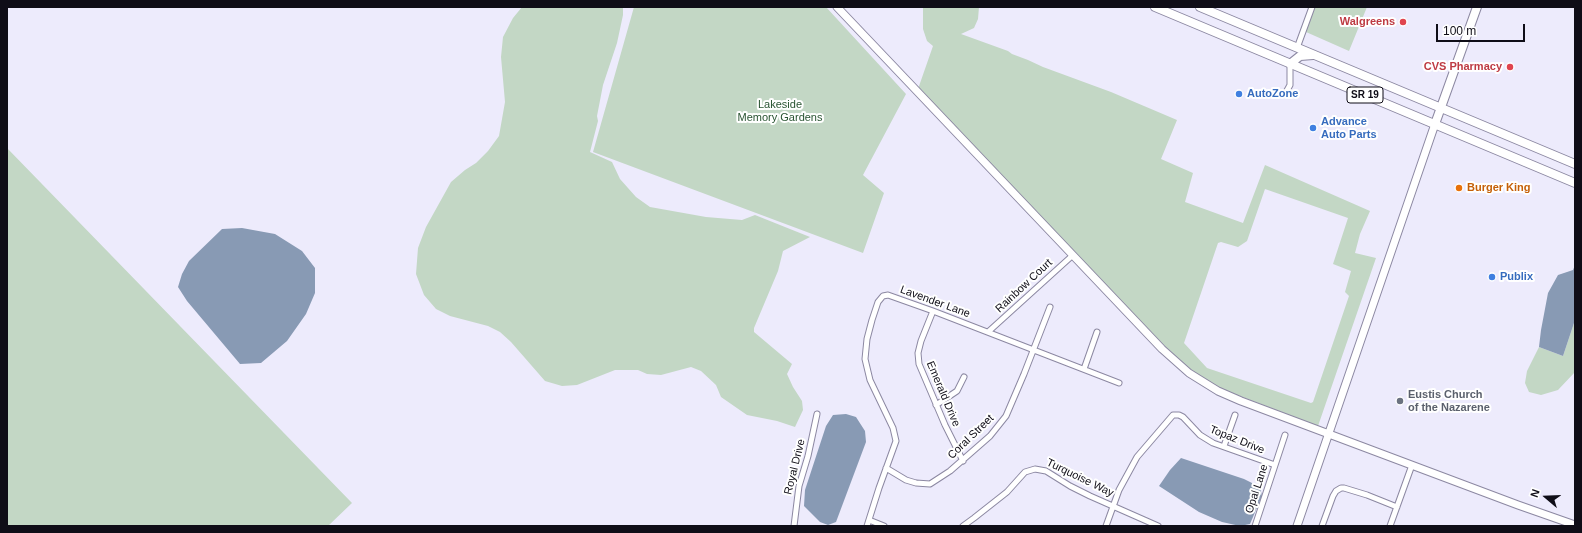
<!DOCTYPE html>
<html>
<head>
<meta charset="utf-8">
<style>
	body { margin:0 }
	#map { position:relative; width:1582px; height:533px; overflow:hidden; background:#edebfc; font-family:Helvetica,sans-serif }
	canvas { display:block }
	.frame { position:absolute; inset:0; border:8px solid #0f0d17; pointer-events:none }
	.north { position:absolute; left:1526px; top:477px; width:40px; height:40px; -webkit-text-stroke:3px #fff; paint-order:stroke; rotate:289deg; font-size:11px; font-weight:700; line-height:16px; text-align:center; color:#0f0d17 }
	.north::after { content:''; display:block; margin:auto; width:14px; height:18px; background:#0f0d17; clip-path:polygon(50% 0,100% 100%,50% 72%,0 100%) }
	.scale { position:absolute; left:1436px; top:24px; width:89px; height:18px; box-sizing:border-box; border:2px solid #0f0d17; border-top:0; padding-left:5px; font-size:12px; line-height:14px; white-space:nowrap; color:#0f0d17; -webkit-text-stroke:3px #fff; paint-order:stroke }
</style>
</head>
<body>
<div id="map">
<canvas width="1582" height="533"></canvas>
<div class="frame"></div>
<div class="north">N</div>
<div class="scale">100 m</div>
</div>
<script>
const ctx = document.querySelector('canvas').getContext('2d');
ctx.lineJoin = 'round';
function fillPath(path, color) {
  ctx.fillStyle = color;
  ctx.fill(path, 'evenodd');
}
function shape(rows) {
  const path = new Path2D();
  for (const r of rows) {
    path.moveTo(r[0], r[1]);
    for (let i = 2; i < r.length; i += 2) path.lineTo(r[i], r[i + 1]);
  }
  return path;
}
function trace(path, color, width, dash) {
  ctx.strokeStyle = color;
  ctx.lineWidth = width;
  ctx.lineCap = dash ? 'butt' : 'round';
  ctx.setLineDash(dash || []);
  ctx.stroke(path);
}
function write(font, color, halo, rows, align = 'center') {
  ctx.font = font + ' Helvetica,sans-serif';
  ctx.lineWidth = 4;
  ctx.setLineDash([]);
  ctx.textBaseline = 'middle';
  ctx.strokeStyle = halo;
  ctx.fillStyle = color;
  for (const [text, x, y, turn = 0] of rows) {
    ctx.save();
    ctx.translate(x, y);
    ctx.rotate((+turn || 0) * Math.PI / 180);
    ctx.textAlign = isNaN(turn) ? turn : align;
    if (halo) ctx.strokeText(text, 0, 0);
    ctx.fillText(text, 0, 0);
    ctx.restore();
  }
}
fillPath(shape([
	[522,7,623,7,623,15,617,43,603,85,597,116,598,121,590,152,612,162,620,179,636,197,650,207,706,217,742,220,755,215,810,237,783,251,778,271,754,328,754,332,792,364,787,374,793,387,802,401,803,410,795,427,777,421,747,415,721,397,716,385,701,371,691,367,661,375,647,374,638,370,615,370,577,385,562,386,545,381,511,342,500,332,488,326,450,316,436,309,424,295,416,274,418,248,426,227,451,182,465,170,476,163,488,151,499,136,505,102,501,57,503,37,513,18],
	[634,7,826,7,906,94,863,175,884,193,863,253,593,152],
	[923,7,979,7,978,19,974,28,961,34,1008,51,1012,54,1028,60,1043,67,1111,92,1177,120,1161,159,1193,173,1185,202,1243,223,1265,165,1370,211,1360,234,1355,253,1376,258,1318,426,1219,388,1204,380,1182,364,918,89,933,46,927,41,923,29],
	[1265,189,1348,218,1333,264,1351,271,1345,292,1349,296,1313,402,1311,403,1207,368,1184,343,1218,243,1221,242,1238,247,1247,241],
	[1314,7,1367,7,1349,51,1306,32],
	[7,148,352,503,328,526,7,526],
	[1575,320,1575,372,1558,390,1541,395,1529,392,1525,383,1527,371,1539,347,1563,356]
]), '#c3d7c5');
fillPath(shape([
	[242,228,275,234,302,251,315,268,315,293,306,314,287,341,261,363,240,364,187,301,178,287,182,274,189,261,222,229],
	[1575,265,1575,320,1563,356,1539,347,1541,330,1548,293,1558,275,1573,270],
	[846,414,856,417,865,431,866,442,836,522,828,525,820,522,804,506,805,490,826,426,833,415],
	[1181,458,1244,479,1260,487,1262,496,1250,524,1240,526,1222,522,1199,512,1159,486,1170,470]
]), '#889ab4');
const street = shape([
	[1297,48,1312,7],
	[1285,94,1290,85,1290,64],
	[933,311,921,341,918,353,919,364,945,425,963,461],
	[988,332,1073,255],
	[1084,369,1097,332],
	[936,405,957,391,964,377],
	[1224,446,1235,415],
	[886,468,906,480,916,483,930,484,950,471,990,436,1006,416,1024,374,1050,307],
	[869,520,884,526],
	[794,526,799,486,808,456,817,414],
	[867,526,879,488,896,441,893,428,870,380,865,359,867,339,872,320,878,302,883,296,888,295,933,311,1119,383],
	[963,526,974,518,1007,492,1025,472,1035,469,1046,471,1070,486,1090,496,1158,526],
	[1106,526,1119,490,1137,457,1173,415,1179,415,1183,417,1200,435,1213,443,1275,465],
	[1255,526,1285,435],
	[1322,526,1333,496,1336,491,1341,488,1344,488,1367,495,1397,507],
	[1390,526,1412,465]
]);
const secondary = shape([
	[837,7,1162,349,1189,373,1218,391,1241,401,1518,505,1575,525],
	[1297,526,1435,124]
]);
const primary = shape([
	[1155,7,1575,183],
	[1200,7,1575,164],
	[1290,64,1300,56,1313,55],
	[1435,124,1477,7]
]);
trace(street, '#8c88a2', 7);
trace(secondary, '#8c88a2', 9);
trace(primary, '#8c88a2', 10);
trace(street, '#fff', 5);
trace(secondary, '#fff', 7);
trace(primary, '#fff', 8);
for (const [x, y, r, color] of [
	[1403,22,4,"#e0444e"],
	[1510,67,4,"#e0444e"],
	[1239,94,4,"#3f7fe0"],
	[1313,128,4,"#3f7fe0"],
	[1459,188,4,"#e8710a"],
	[1492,277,4,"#3f7fe0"],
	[1400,401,4,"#6b7280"]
]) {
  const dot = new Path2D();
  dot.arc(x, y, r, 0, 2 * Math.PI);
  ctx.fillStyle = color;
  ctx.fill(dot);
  trace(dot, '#fff', 1.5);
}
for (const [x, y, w] of [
	[1365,95,36]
]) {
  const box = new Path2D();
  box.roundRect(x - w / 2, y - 8, w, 16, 3);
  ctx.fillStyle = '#fff';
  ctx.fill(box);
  trace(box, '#0f0d17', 1);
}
write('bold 10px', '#0f0d17', null, [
	["SR 19",1365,95]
]);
write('bold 11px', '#be3a42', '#fff', [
	["Walgreens",1395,22],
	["CVS Pharmacy",1502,67]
], 'right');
write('bold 11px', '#366cbe', '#fff', [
	["AutoZone",1247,94],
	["Advance",1321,122],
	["Auto Parts",1321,135],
	["Publix",1500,277]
], 'left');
write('11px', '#285331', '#fff', [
	["Lakeside",780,105],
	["Memory Gardens",780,118]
]);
write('bold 11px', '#c56008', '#fff', [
	["Burger King",1467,188]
], 'left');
write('11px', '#0f0d17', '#fff', [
	["Rainbow Court",1024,286,-43],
	["Lavender Lane",935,302,20],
	["Emerald Drive",943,394,67],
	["Coral Street",971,437,-44],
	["Topaz Drive",1237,440,22],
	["Royal Drive",795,467,-76],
	["Turquoise Way",1080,478,26],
	["Opal Lane",1257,489,-72]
]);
write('bold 11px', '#5b616d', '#fff', [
	["Eustis Church",1408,395],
	["of the Nazarene",1408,408]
], 'left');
</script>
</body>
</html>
